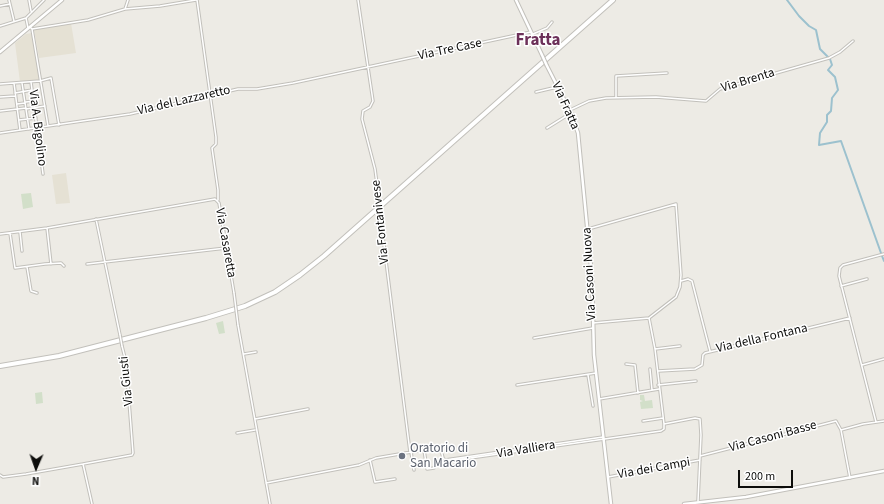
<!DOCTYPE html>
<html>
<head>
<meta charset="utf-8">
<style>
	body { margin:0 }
	#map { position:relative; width:884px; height:504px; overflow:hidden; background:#edebe5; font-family:"Source Sans 3",sans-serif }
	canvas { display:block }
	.north { position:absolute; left:16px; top:448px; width:40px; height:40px; -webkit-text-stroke:3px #fff; paint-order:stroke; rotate:182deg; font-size:11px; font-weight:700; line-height:16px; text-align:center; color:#0d0d0b }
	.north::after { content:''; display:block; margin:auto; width:14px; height:18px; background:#0d0d0b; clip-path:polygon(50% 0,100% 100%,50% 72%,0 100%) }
	.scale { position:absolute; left:738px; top:470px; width:55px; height:18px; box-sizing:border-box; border:2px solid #0d0d0b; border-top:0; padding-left:5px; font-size:12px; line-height:14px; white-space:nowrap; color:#0d0d0b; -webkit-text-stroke:3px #fff; paint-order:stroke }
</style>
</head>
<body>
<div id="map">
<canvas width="884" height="504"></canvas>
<div class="north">N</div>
<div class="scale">200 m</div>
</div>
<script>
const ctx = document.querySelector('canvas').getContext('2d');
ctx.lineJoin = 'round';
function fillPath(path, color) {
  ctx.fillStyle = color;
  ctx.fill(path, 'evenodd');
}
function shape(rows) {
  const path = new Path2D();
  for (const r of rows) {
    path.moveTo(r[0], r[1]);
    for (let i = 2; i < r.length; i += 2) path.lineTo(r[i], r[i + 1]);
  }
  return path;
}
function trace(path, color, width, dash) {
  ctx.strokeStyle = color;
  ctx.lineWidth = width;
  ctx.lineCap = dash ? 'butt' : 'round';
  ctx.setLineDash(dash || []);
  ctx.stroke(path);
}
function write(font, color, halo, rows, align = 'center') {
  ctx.font = font + ' "Source Sans 3",sans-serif';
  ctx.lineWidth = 3;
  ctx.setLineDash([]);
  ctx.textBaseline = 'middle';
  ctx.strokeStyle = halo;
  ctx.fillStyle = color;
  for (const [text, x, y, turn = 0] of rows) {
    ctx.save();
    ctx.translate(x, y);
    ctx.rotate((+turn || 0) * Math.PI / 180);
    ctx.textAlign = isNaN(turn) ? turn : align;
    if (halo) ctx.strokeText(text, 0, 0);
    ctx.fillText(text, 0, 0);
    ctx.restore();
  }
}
fillPath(shape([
	[71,23,76,53,39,58,34,30],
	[32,33,40,80,20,82,15,43,26,34],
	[66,173,70,203,56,204,52,175]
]), '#e5e1d4');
fillPath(shape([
	[31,193,33,207,23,209,21,194],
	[223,321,225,333,219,334,216,323],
	[42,392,43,403,36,404,35,393],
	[640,395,644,395,645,401,652,400,653,408,641,409,640,402,643,401,640,400]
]), '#d2dfc9');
trace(shape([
	[787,0,799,16,809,26,816,30,820,49,828,57],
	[830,59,832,65,828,70,835,77,838,90,832,98,831,111,827,115,827,122,820,133,819,145,841,141,881,253],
	[882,256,884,261]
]), '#9cc1ce', 2);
const street = shape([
	[9,0,14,21],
	[29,0,31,11],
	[197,0,216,137,216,144,212,148,218,190,218,200],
	[358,0,373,101,370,107,363,111,362,119,375,169,379,199],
	[0,6,10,4],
	[125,9,128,0],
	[26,18,44,0],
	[0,26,26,18,28,28],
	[30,27,32,29,88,20,125,9,160,6,196,0],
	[32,29,48,126],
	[533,34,547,28,552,22],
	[31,82,43,174],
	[14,83,20,130],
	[22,83,29,129],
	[0,84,40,81,51,78,59,125],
	[536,92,557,87],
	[15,93,32,90],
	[0,97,15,96],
	[616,98,616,76,667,73],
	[26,102,34,101],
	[17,104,25,103],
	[26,109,45,106],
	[570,110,589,101,606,98,656,97,706,101,720,89,829,58,840,52,853,41],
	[0,111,26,108],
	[19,120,36,118],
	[547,128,571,113],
	[0,133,130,114,238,89,257,89,293,83,531,32],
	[380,213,410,452],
	[96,219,120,335],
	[47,228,51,264],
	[588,229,676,204,681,275,680,287,676,297,649,318],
	[20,232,22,251],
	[10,233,15,268,45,264,61,263,64,266],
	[0,234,47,228,215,199,219,203,234,293],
	[87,264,226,248],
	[27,267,31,291,37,293],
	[681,281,688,279,692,281,710,351],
	[841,286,867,279],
	[593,323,649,318,655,349,664,424,695,418,700,419,701,435,698,501],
	[238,325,270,504],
	[534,338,593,328],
	[655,349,680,346],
	[244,354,256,352],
	[626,364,635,365,638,393],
	[862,365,884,359],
	[650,369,652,390],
	[658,371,695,369,702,365,703,355,705,353,850,318],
	[588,375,593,406],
	[517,385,596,373],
	[658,385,696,381],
	[599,399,659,389],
	[255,419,308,409],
	[643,421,663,418],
	[876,422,839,276,840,268,843,265,884,254],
	[237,433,255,430],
	[424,450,427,469,434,468],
	[411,452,414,470],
	[700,456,836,421,841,430],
	[370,460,375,482,395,479],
	[445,460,449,461,661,431,664,429,664,424],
	[445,460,603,437],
	[0,475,3,477,26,474,83,464],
	[608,477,700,460],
	[850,478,841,430,863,424,884,421],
	[266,483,359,465,376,458,435,448,441,450,443,458,445,460],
	[92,504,83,464,132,455,133,453,126,362,122,346]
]);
const secondary = shape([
	[516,0,542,55],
	[0,52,62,0],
	[547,66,571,113,578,133,592,277,594,355,611,504],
	[684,504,746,497,884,471]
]);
const highway = shape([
	[0,366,59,356,206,318,245,306,275,292,300,275,324,256,613,0]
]);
trace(street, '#c2c0bb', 3.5);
trace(secondary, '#c2c0bb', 4.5);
trace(highway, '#c2c0bb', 6);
trace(street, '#fff', 1.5);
trace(secondary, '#fff', 2.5);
trace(highway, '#fff', 4);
const streetBridge = shape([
	[379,199,380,213],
	[234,293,238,325],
	[120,335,122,346]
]);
const secondaryBridge = shape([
	[542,55,547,66]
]);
trace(streetBridge, '#c2c0bb', 3.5, []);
trace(secondaryBridge, '#c2c0bb', 4.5, []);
trace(streetBridge, '#fff', 1.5);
trace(secondaryBridge, '#fff', 2.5);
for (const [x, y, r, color] of [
	[402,456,4,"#6b7280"]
]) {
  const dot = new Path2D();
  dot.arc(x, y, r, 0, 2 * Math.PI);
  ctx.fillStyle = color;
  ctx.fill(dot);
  trace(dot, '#fff', 1.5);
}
write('13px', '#0d0d0b', '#fff', [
	["Via Tre Case",450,50,-12],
	["Via Brenta",748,81,-17],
	["Via del Lazzaretto",184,101,-13],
	["Via Fratta",565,106,66],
	["Via A. Bigolino",37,128,83],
	["Via Fontanivese",381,222,-96],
	["Via Casaretta",225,243,80],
	["Via Casoni Nuova",590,274,-93],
	["Via della Fontana",762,339,-13],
	["Via Giusti",127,381,-96],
	["Via Casoni Basse",773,437,-15],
	["Via Valliera",526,450,-9],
	["Via dei Campi",654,469,-10]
]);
write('13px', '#5b616d', '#fff', [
	["Oratorio di",410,449],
	["San Macario",410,464]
], 'left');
write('bold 17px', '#6c3059', '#fff', [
	["Fratta",538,41]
]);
</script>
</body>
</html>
